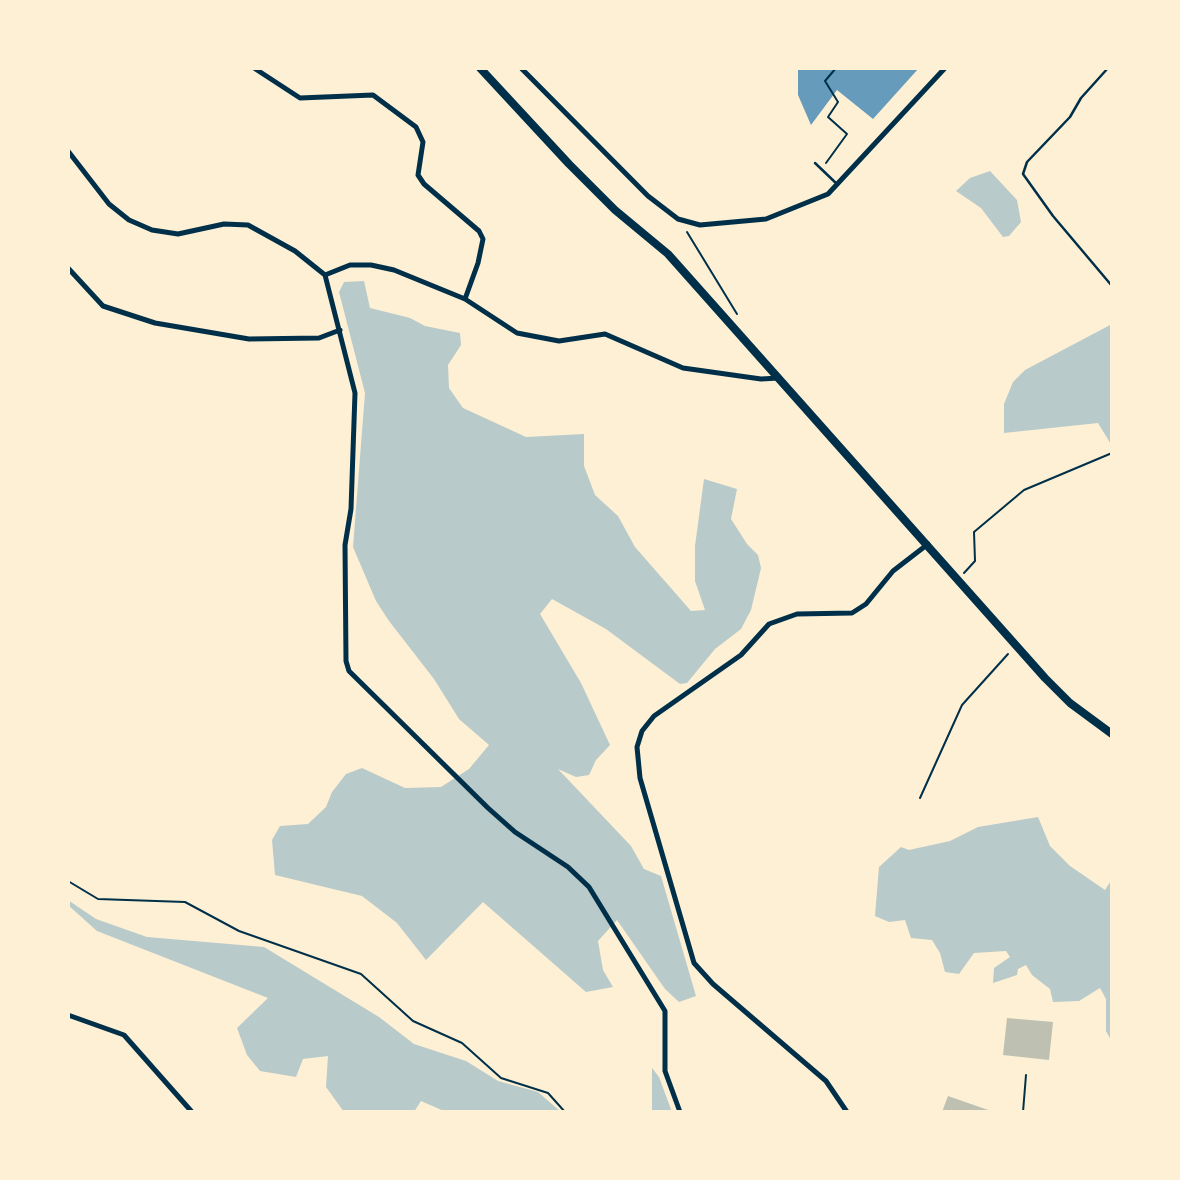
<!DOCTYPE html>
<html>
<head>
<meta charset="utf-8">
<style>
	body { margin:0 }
	#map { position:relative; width:1180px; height:1180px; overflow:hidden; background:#fdf0d5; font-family:Inter,sans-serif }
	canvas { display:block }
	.frame { position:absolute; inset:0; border:70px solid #fdf0d5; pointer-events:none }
</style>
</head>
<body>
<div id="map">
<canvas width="1180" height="1180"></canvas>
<div class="frame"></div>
</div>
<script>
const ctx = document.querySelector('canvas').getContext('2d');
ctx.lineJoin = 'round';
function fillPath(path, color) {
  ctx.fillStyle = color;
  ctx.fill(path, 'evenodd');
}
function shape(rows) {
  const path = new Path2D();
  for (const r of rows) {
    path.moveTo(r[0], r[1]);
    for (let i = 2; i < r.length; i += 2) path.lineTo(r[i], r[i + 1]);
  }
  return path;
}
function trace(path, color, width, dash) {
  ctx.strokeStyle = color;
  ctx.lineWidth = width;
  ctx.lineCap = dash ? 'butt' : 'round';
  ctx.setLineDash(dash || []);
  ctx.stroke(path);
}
fillPath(shape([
	[990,171,1017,200,1021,222,1009,236,1003,237,981,208,956,191,970,178],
	[364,281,370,308,410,318,425,326,460,333,461,345,448,365,449,388,463,408,526,437,584,434,584,466,595,495,618,516,635,547,691,611,705,610,695,581,695,546,704,479,737,489,731,519,747,544,758,555,761,568,751,610,741,629,715,649,687,683,680,684,606,629,552,599,540,614,581,683,610,745,596,760,589,775,576,777,558,769,631,846,644,869,661,876,696,996,679,1002,665,989,617,920,598,941,603,970,613,987,586,992,483,902,426,960,397,923,362,896,275,875,272,840,280,826,308,824,326,807,332,792,346,774,362,768,405,788,441,787,469,769,489,745,459,719,434,679,389,621,376,601,353,547,365,393,339,292,344,282],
	[1112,324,1112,446,1098,423,1004,433,1004,404,1013,382,1025,370],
	[1038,817,1050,846,1070,866,1105,890,1112,879,1112,1042,1106,1031,1106,999,1100,988,1079,1001,1053,1002,1050,989,1032,975,1026,965,1018,969,1017,975,993,983,994,968,1010,957,1006,951,974,953,959,974,945,972,940,953,932,940,911,938,905,920,889,922,875,916,879,867,901,847,909,850,950,841,978,827],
	[68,900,96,919,147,937,264,947,379,1017,414,1044,466,1061,498,1081,538,1092,561,1112,446,1112,421,1101,414,1112,344,1112,326,1087,328,1056,303,1059,296,1077,260,1071,247,1055,237,1028,268,998,97,931,68,905],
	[652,1068,659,1077,672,1112,652,1112]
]), '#b9caca');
fillPath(shape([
	[798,68,919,68,873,119,837,90,811,125,798,95]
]), '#669bbc');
fillPath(shape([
	[1007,1018,1053,1022,1049,1060,1003,1055],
	[948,1096,991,1111,991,1112,942,1112]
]), '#bec0b2');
trace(shape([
	[826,163,847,134,828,117,838,102,825,81,836,68],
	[687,232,737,314],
	[964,573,975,561,974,532,1024,490,1112,453],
	[920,798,962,705,1008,654],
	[68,881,98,899,185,902,239,931,361,974,413,1021,462,1043,501,1078,548,1093,565,1112],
	[1023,1112,1026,1075]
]), '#003049', 2);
trace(shape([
	[1108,68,1081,98,1070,117,1027,162,1023,174,1053,216,1112,286],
	[815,163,838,185]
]), '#003049', 2.5);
trace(shape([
	[254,68,300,98,373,95,416,127,423,142,418,175,424,184,479,231,483,239,478,263,465,299],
	[521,68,648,196,678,219,700,225,766,219,828,194,945,68],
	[68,151,109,204,129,220,152,230,178,234,224,224,248,225,295,251,325,275],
	[68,268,103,306,155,323,249,339,319,338,340,330],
	[68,1015,124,1035,192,1112],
	[680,1112,665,1071,665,1011,589,887,568,867,515,832,488,808,349,671,346,661,345,545,351,509,355,393,325,275,350,265,371,265,394,270,465,299,517,333,559,341,605,334,683,368,761,379,779,378],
	[847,1112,826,1081,713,984,694,963,640,778,637,747,642,731,654,716,741,655,769,624,797,614,852,613,866,604,893,571,928,544]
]), '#003049', 5);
trace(shape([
	[480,68,569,164,615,210,668,254,1045,678,1070,703,1112,734]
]), '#003049', 8);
</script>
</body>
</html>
